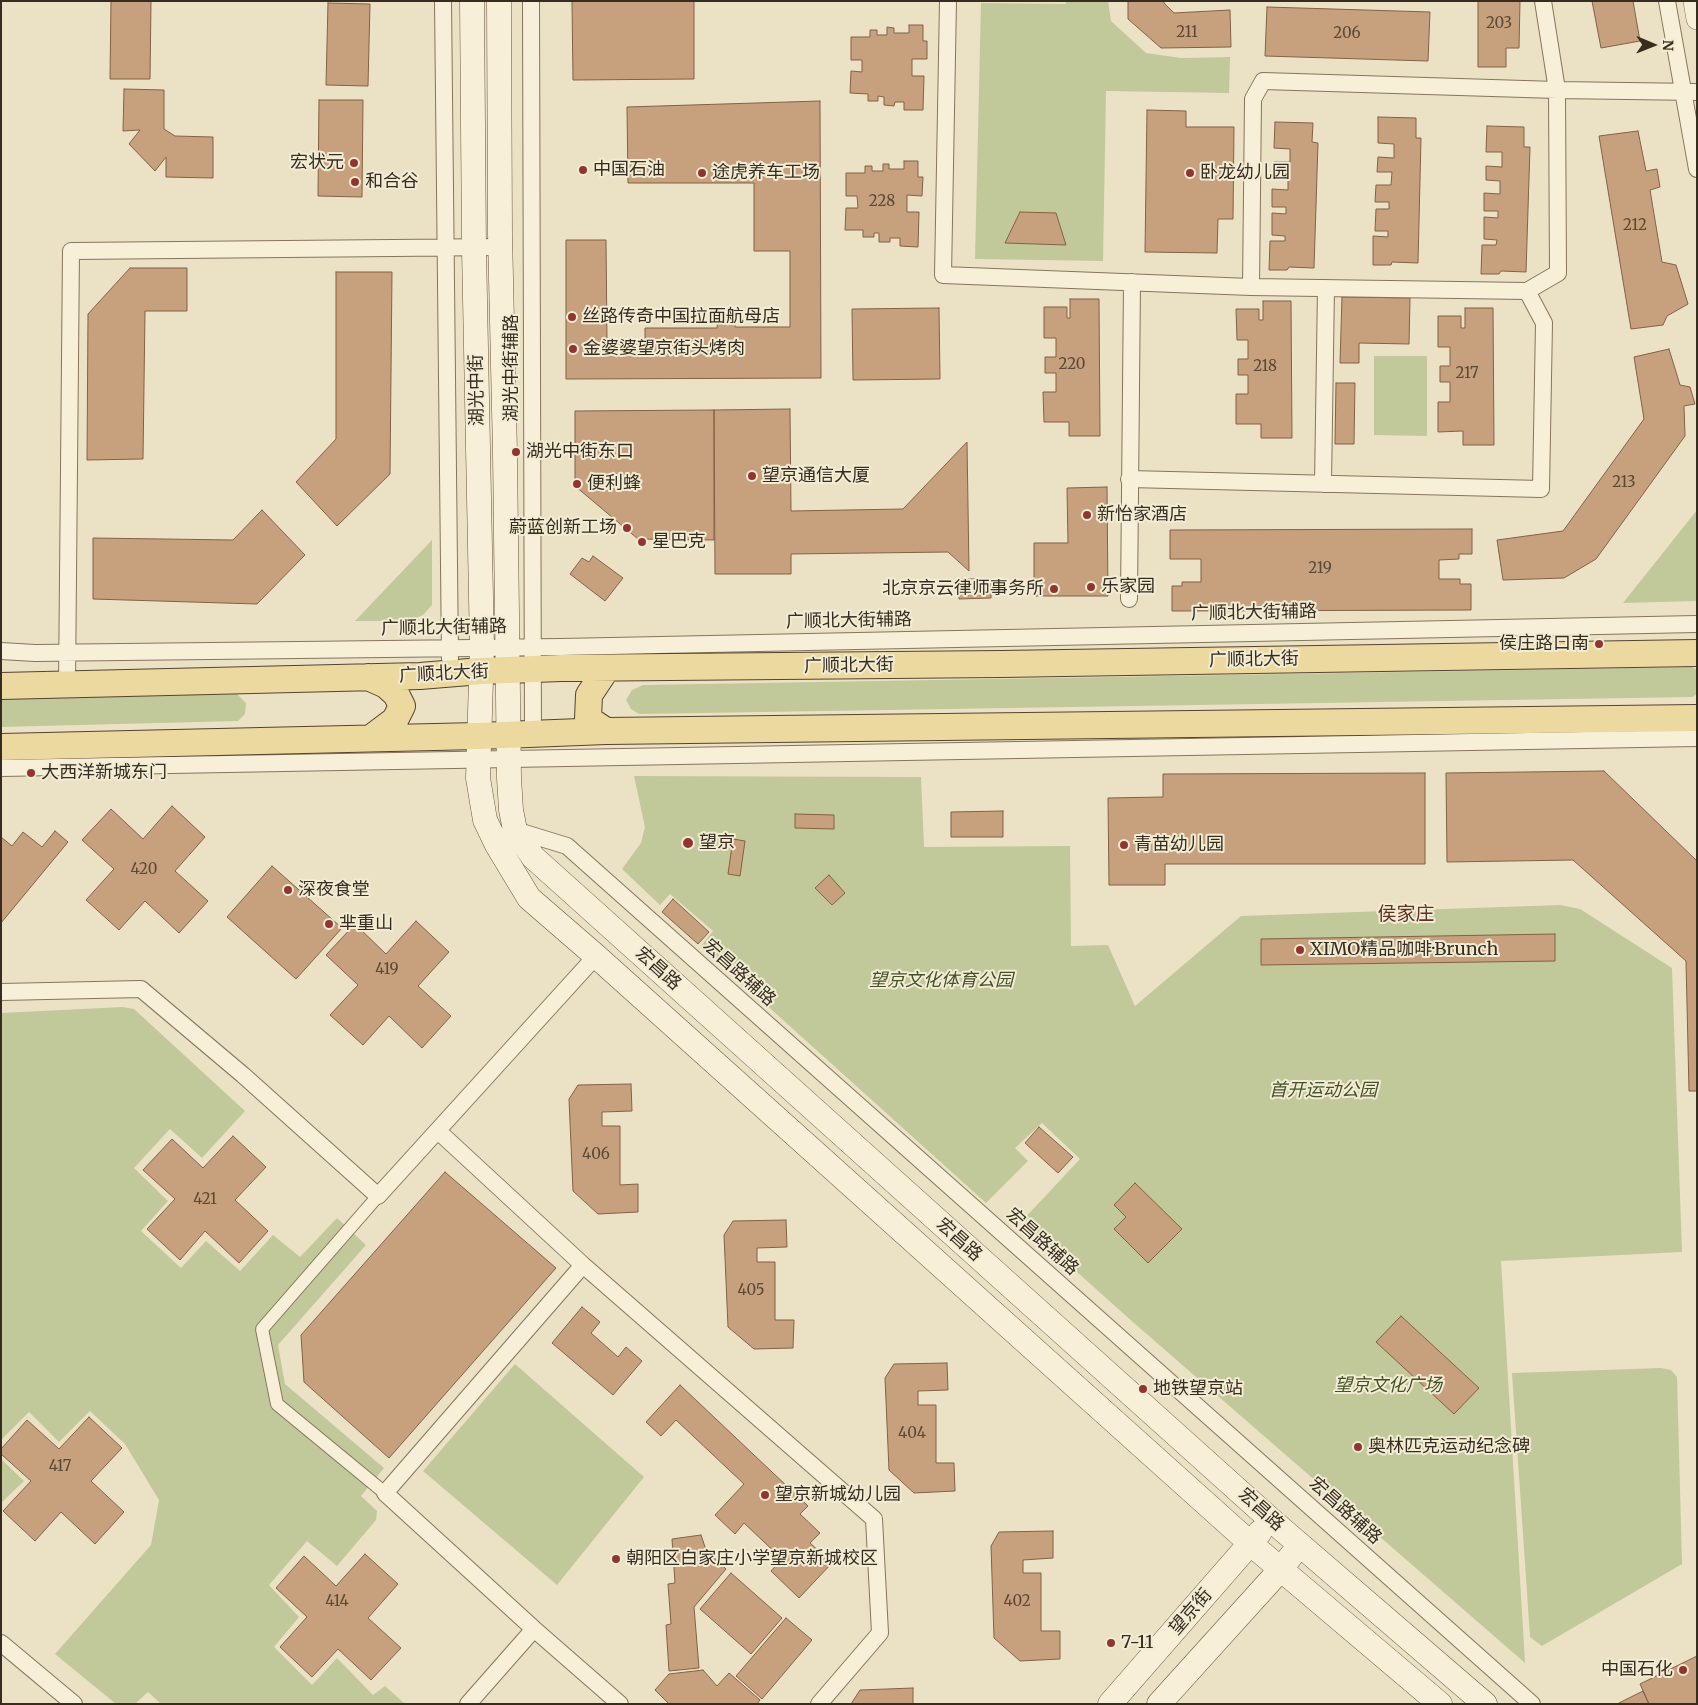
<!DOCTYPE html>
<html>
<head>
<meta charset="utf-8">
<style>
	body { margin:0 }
	#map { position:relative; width:1698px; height:1705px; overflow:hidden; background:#ebe2c5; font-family:Merriweather,serif }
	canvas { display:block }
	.frame { position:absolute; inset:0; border:2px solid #362c1f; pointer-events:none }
	.north { position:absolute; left:1628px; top:20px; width:50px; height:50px; -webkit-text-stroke:4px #f3ecd4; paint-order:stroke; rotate:91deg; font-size:14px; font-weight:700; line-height:20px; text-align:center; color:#362c1f }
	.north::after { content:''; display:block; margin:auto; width:18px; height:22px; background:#362c1f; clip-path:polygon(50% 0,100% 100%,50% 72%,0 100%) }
</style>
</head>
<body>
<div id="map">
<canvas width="1698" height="1705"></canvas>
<div class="frame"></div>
<div class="north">N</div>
</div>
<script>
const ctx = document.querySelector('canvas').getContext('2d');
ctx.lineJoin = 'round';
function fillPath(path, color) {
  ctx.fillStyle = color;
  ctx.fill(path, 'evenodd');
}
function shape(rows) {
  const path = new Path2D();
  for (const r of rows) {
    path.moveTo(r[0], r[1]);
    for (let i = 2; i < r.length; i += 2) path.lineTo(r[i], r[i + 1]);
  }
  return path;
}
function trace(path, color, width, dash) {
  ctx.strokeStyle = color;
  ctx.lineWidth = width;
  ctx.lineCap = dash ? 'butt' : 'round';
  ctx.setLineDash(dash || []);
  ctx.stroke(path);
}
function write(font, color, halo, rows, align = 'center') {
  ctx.font = font + ' Merriweather,"Noto Sans SC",serif';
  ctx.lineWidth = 4;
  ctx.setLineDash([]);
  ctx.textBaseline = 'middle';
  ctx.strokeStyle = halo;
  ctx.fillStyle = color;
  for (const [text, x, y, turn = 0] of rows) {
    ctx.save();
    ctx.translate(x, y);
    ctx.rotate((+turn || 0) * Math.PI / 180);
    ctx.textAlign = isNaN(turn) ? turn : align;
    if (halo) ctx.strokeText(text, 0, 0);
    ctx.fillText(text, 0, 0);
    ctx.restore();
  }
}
fillPath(shape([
	[1066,1,1108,1,1111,21,1146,53,1181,58,1230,57,1229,93,1106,91,1103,261,975,259,981,3,1066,4],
	[1374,356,1427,356,1427,436,1374,435],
	[1697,510,1697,601,1623,603],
	[432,540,432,605,423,615,409,621,355,621],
	[1692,667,1697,670,1697,694,1692,697,639,714,631,709,626,700,632,690,643,685],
	[237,694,246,703,245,714,238,721,1,727,1,699],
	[634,776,921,777,924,847,1070,846,1071,946,1108,945,1135,1006,1241,916,1560,905,1580,909,1672,968,1682,1252,1501,1261,1525,1663,1134,1323,1021,1222,1080,1159,1042,1123,1015,1148,1028,1161,986,1203,701,946,713,931,670,894,660,905,622,869,641,843,645,827],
	[122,1007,134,1009,245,1111,202,1158,170,1129,134,1168,168,1201,141,1231,181,1268,206,1241,240,1271,273,1235,300,1257,337,1218,366,1245,278,1345,285,1384,384,1468,361,1496,377,1511,376,1520,337,1566,307,1541,269,1585,299,1617,274,1647,312,1685,337,1658,373,1695,385,1686,405,1704,161,1704,148,1692,135,1704,116,1704,55,1654,151,1545,159,1500,125,1444,90,1411,59,1442,29,1412,1,1440,1,1013],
	[515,1364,644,1477,557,1585,423,1471],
	[1661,1368,1671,1370,1677,1377,1682,1564,1542,1646,1530,1637,1512,1373],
	[1,1459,24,1481,1,1503]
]), '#c1c99a');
const building = shape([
	[111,1,151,1,150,79,110,79,111,1],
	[572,1,694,1,694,79,573,80,572,1],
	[1128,1,1164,1,1164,3,1174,13,1230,10,1231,47,1161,48,1128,19,1128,1],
	[1478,1,1520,1,1519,48,1506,48,1506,67,1478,67,1478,1],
	[1592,1,1633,1,1640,41,1601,48,1592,1],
	[328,3,370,4,368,86,326,85,328,3],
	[1267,7,1430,12,1428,61,1265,56,1267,7],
	[909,25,923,25,923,41,927,41,927,59,912,59,912,76,924,76,923,110,904,110,904,102,895,102,894,106,884,105,884,97,878,96,878,101,868,101,868,94,850,93,851,71,862,72,862,60,851,60,851,37,870,37,870,30,877,30,877,35,887,35,887,27,894,28,894,33,909,33,909,25],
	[124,89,164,90,164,129,175,136,213,137,213,178,166,177,166,157,155,171,129,144,140,130,123,131,124,89],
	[319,100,363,100,362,197,318,196,319,100],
	[820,101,821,378,566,379,566,240,606,240,607,342,645,341,645,328,717,328,718,318,735,317,735,327,790,327,790,251,754,251,754,183,628,183,627,107,820,101],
	[1147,110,1186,111,1186,127,1234,127,1233,219,1218,219,1217,253,1145,252,1147,110],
	[1378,117,1416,118,1416,138,1421,138,1418,263,1392,262,1391,265,1373,265,1373,236,1388,237,1388,231,1375,231,1376,209,1389,209,1389,202,1375,202,1376,185,1391,185,1392,172,1377,172,1378,157,1394,158,1394,144,1378,143,1378,117],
	[1275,122,1313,123,1312,142,1318,143,1314,268,1289,267,1287,270,1269,270,1270,241,1285,241,1285,236,1272,235,1272,213,1286,214,1286,207,1272,207,1272,189,1288,190,1288,177,1274,176,1274,162,1290,162,1290,149,1274,148,1275,122],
	[1487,126,1524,127,1524,147,1530,147,1526,272,1501,271,1499,274,1481,274,1482,245,1496,245,1497,240,1484,239,1484,217,1498,218,1498,211,1484,211,1484,193,1500,194,1500,181,1486,180,1486,166,1502,167,1502,152,1486,152,1487,126],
	[1638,131,1646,171,1657,169,1660,187,1650,190,1662,262,1676,265,1688,304,1667,316,1663,325,1631,329,1599,136,1638,131],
	[904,161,918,161,918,177,923,177,922,196,907,195,907,212,919,212,918,247,900,246,900,238,890,238,890,242,879,242,879,233,874,233,874,237,863,237,863,230,845,230,846,208,858,208,857,196,846,196,846,173,865,173,865,166,872,166,872,171,883,171,883,164,889,164,889,169,904,169,904,161],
	[1020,212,1056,213,1066,245,1005,243,1020,212],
	[130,268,187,268,187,311,145,311,143,459,87,460,88,314,130,268],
	[336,272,392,272,390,474,337,526,296,482,336,439,336,272],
	[1342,297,1410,298,1409,344,1359,343,1359,363,1340,363,1342,297],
	[1070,299,1099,299,1100,436,1069,436,1069,422,1044,422,1043,392,1056,392,1056,373,1045,373,1045,357,1056,357,1056,338,1044,338,1044,307,1067,307,1067,318,1070,318,1070,299],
	[1263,301,1291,301,1292,438,1261,438,1261,424,1236,424,1236,394,1248,394,1248,375,1238,375,1238,359,1248,359,1248,340,1237,340,1236,309,1259,309,1259,320,1263,320,1263,301],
	[939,308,940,379,853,380,852,309,939,308],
	[1465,308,1493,308,1494,445,1463,445,1463,431,1438,432,1438,402,1450,402,1450,382,1440,382,1440,366,1450,366,1450,347,1438,347,1438,316,1461,316,1461,328,1465,328,1465,308],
	[1669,349,1680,385,1690,387,1695,404,1684,406,1685,436,1596,559,1564,578,1503,580,1497,540,1563,531,1644,419,1634,357,1669,349],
	[1336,383,1355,383,1354,444,1335,444,1336,383],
	[790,409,791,511,903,509,967,442,969,571,948,552,791,554,791,574,715,574,714,410,790,409],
	[714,410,714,540,638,539,575,486,575,411,714,410],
	[1107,487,1108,596,1034,596,1034,543,1068,543,1067,488,1107,487],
	[262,510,305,555,257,604,93,599,93,538,233,540,262,510],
	[1472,529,1472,554,1459,554,1459,559,1439,560,1439,579,1460,579,1460,584,1471,584,1471,610,1172,611,1172,586,1182,586,1182,582,1201,582,1201,559,1170,559,1170,530,1472,529],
	[593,556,623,578,605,601,570,574,582,558,589,562,593,556],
	[959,579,991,579,991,598,959,599,959,579],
	[1604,771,1697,861,1697,1091,1689,1091,1686,961,1573,860,1447,862,1446,773,1604,771],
	[1425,773,1425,864,1165,864,1165,885,1109,885,1108,798,1163,797,1163,774,1425,773],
	[172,806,205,837,175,871,208,901,179,933,145,901,119,930,86,900,114,869,82,840,111,809,143,839,172,806],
	[1003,811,1003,837,951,837,951,812,1003,811],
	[795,814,834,815,834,829,795,828,795,814],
	[55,831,68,842,1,923,1,837,12,846,23,832,42,847,55,831],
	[733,839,745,841,740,876,728,874,733,839],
	[272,866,342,928,296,979,227,917,272,866],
	[829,875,845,893,832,905,815,888,829,875],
	[673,899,709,932,698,944,662,912,673,899],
	[416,921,449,952,418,986,451,1016,422,1048,389,1016,363,1045,330,1015,358,985,326,955,355,924,386,954,416,921],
	[1555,934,1555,961,1261,965,1261,939,1555,934],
	[631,1084,632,1111,602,1112,602,1126,620,1126,620,1185,638,1184,638,1212,598,1214,573,1191,569,1099,578,1085,631,1084],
	[1039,1127,1073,1157,1058,1173,1025,1143,1039,1127],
	[233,1136,266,1167,235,1200,268,1231,239,1263,205,1231,180,1260,147,1229,175,1199,143,1170,172,1139,203,1168,233,1136],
	[445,1172,556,1268,389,1458,304,1382,301,1335,445,1172],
	[1135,1183,1182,1229,1148,1263,1114,1229,1126,1217,1114,1205,1135,1183],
	[786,1220,787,1247,757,1248,757,1262,775,1262,775,1320,794,1320,793,1348,754,1349,728,1327,724,1235,733,1221,786,1220],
	[582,1307,600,1322,591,1333,618,1357,626,1347,642,1361,613,1395,552,1343,582,1307],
	[1401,1316,1479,1388,1454,1414,1376,1342,1401,1316],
	[947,1363,948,1390,918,1391,918,1405,936,1405,936,1463,954,1463,955,1491,914,1493,889,1470,885,1378,894,1364,947,1363],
	[680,1385,808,1506,800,1514,820,1533,810,1543,832,1563,799,1598,771,1571,782,1559,744,1523,735,1534,715,1515,744,1484,676,1420,661,1436,646,1422,680,1385],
	[89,1417,122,1448,91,1481,124,1512,95,1544,61,1512,35,1541,3,1511,31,1481,1,1454,1,1449,27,1420,59,1449,89,1417],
	[1053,1531,1053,1558,1023,1560,1023,1573,1041,1573,1041,1631,1060,1631,1060,1659,1020,1661,994,1638,991,1546,999,1532,1053,1531],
	[701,1535,706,1550,726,1569,694,1607,699,1668,669,1671,666,1625,671,1624,668,1584,675,1583,672,1539,701,1535],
	[365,1554,398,1584,368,1618,401,1648,371,1680,338,1649,312,1677,280,1647,307,1617,276,1588,304,1556,336,1586,365,1554],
	[731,1573,782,1618,751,1654,700,1609,731,1573],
	[786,1618,812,1640,762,1699,736,1676,786,1618],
	[1697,1656,1697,1704,1649,1704,1640,1684,1697,1656],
	[703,1670,717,1686,729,1673,760,1700,757,1704,669,1704,655,1690,669,1674,703,1670],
	[913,1688,913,1704,851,1704,860,1690,913,1688],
	[1643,1691,1649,1704,1617,1704,1643,1691]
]);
fillPath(building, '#c7a17d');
trace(building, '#836144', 1);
const pedestrian = shape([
	[378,1196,262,1329,277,1404,385,1493]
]);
const minor = shape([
	[443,1,450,659],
	[531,1,533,734],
	[948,1,943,275,1251,287],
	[1543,1,1557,90,1558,273,1527,291,1251,287,1253,99,1263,81,1557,90,1697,92],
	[1667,1,1697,169],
	[1129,479,1541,489,1544,323,1527,291],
	[1323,484,1326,288],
	[1129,599,1132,282],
	[1,651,35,653,561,647,1697,624],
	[67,685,71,251,500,247],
	[1,768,1697,738],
	[515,830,567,846,1532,1704],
	[1,992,141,989,243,1075,378,1196,596,956],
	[438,1131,583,1265,874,1519,880,1633,819,1704],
	[583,1265,385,1493,534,1629,620,1704],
	[1,1643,74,1704],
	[468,1704,534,1629]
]);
const tertiary = shape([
	[1694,1,1697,19]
]);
const secondary = shape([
	[472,1,474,249,482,647,478,778,485,820,497,845,529,898,596,956,1251,1544,1440,1704],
	[499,1,500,234,505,453,509,778,511,810,515,830,533,857,1270,1519,1485,1704],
	[1110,1704,1260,1532],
	[1159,1704,1281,1569,1291,1556]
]);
const primary = shape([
	[368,677,386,685,396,694,402,706,395,720,371,738],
	[1,686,420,676,481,671,561,668,1001,664,1697,653],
	[606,731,588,719,589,695,607,668],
	[1,747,478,736,606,731,1697,718]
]);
trace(pedestrian, '#85755c', 14);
trace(minor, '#85755c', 18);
trace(tertiary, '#85755c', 22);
trace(secondary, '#67563f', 25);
trace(primary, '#544330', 28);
trace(pedestrian, '#f7efd8', 12);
trace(minor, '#f7efd8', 16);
trace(tertiary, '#f7efd8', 21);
trace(secondary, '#f7efd8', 24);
trace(primary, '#ecd99f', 26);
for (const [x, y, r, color] of [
	[354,163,5,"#913530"],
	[583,170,5,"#913530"],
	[702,173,5,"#913530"],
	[1190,173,5,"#913530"],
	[355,182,5,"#913530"],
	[572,317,5,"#913530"],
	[573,349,5,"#913530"],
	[516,452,5,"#913530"],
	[752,476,5,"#913530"],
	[577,484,5,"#913530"],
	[1087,515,5,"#913530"],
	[627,528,5,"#913530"],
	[642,542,5,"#913530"],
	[1091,587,5,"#913530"],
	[1054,589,5,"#913530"],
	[1599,644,5,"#913530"],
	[31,773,5,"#913530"],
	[688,843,6,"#913530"],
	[1124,845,5,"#913530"],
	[288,890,5,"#913530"],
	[329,924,5,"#913530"],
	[1300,950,5,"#913530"],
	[1143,1389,5,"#913530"],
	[1358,1447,5,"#913530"],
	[765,1495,5,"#913530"],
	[616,1559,5,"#913530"],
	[1111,1643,5,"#913530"],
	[1683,1670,5,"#913530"]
]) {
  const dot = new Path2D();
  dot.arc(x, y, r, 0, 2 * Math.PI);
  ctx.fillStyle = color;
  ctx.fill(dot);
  trace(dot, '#f3ecd4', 2);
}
write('15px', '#5a4936', null, [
	["203",1499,24],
	["211",1187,33],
	["206",1347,34],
	["228",882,202],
	["212",1635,226],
	["220",1072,365],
	["218",1265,367],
	["217",1467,374],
	["213",1624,483],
	["219",1320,569],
	["420",144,870],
	["419",387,970],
	["406",596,1155],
	["421",205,1200],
	["405",751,1291],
	["404",912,1434],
	["417",60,1467],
	["414",337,1602],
	["402",1017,1602]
]);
write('18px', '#362c1f', '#f3ecd4', [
	["宏状元",344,163,"right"],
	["中国石油",593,170],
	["途虎养车工场",712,173],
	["卧龙幼儿园",1200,173],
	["和合谷",365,182],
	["丝路传奇中国拉面航母店",582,317],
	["金婆婆望京街头烤肉",583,349],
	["湖光中街东口",526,452],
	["望京通信大厦",762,476],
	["便利蜂",587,484],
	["新怡家酒店",1097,515],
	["蔚蓝创新工场",617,528,"right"],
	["星巴克",652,542],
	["乐家园",1101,587],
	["北京京云律师事务所",1044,589,"right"],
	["侯庄路口南",1589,644,"right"],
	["大西洋新城东门",41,773],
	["望京",699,843],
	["青苗幼儿园",1134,845],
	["深夜食堂",298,890],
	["芈重山",339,924],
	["XIMO精品咖啡·Brunch",1310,950],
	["地铁望京站",1153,1389],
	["奥林匹克运动纪念碑",1368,1447],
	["望京新城幼儿园",775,1495],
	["朝阳区白家庄小学望京新城校区",626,1559],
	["7-11",1121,1643],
	["中国石化",1673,1670,"right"]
], 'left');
write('18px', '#362c1f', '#f3ecd4', [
	["湖光中街辅路",512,368,-90],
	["湖光中街",477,390,-91],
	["广顺北大街辅路",1254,613,-1],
	["广顺北大街辅路",849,621,-1],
	["广顺北大街辅路",444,628,-1],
	["广顺北大街",1254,660,-1],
	["广顺北大街",849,666,-1],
	["广顺北大街",444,674,-3],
	["宏昌路",658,969,42],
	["宏昌路辅路",739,973,42],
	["宏昌路",959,1240,42],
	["宏昌路辅路",1042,1242,42],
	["宏昌路",1261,1510,42],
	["宏昌路辅路",1345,1511,42],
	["望京街",1191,1612,-49]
]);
write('italic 18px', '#445227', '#f3ecd4', [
	["望京文化体育公园",941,981],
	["首开运动公园",1323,1091],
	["望京文化广场",1388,1386]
]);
write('19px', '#603221', '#f3ecd4', [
	["侯家庄",1406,915]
]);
</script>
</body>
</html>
